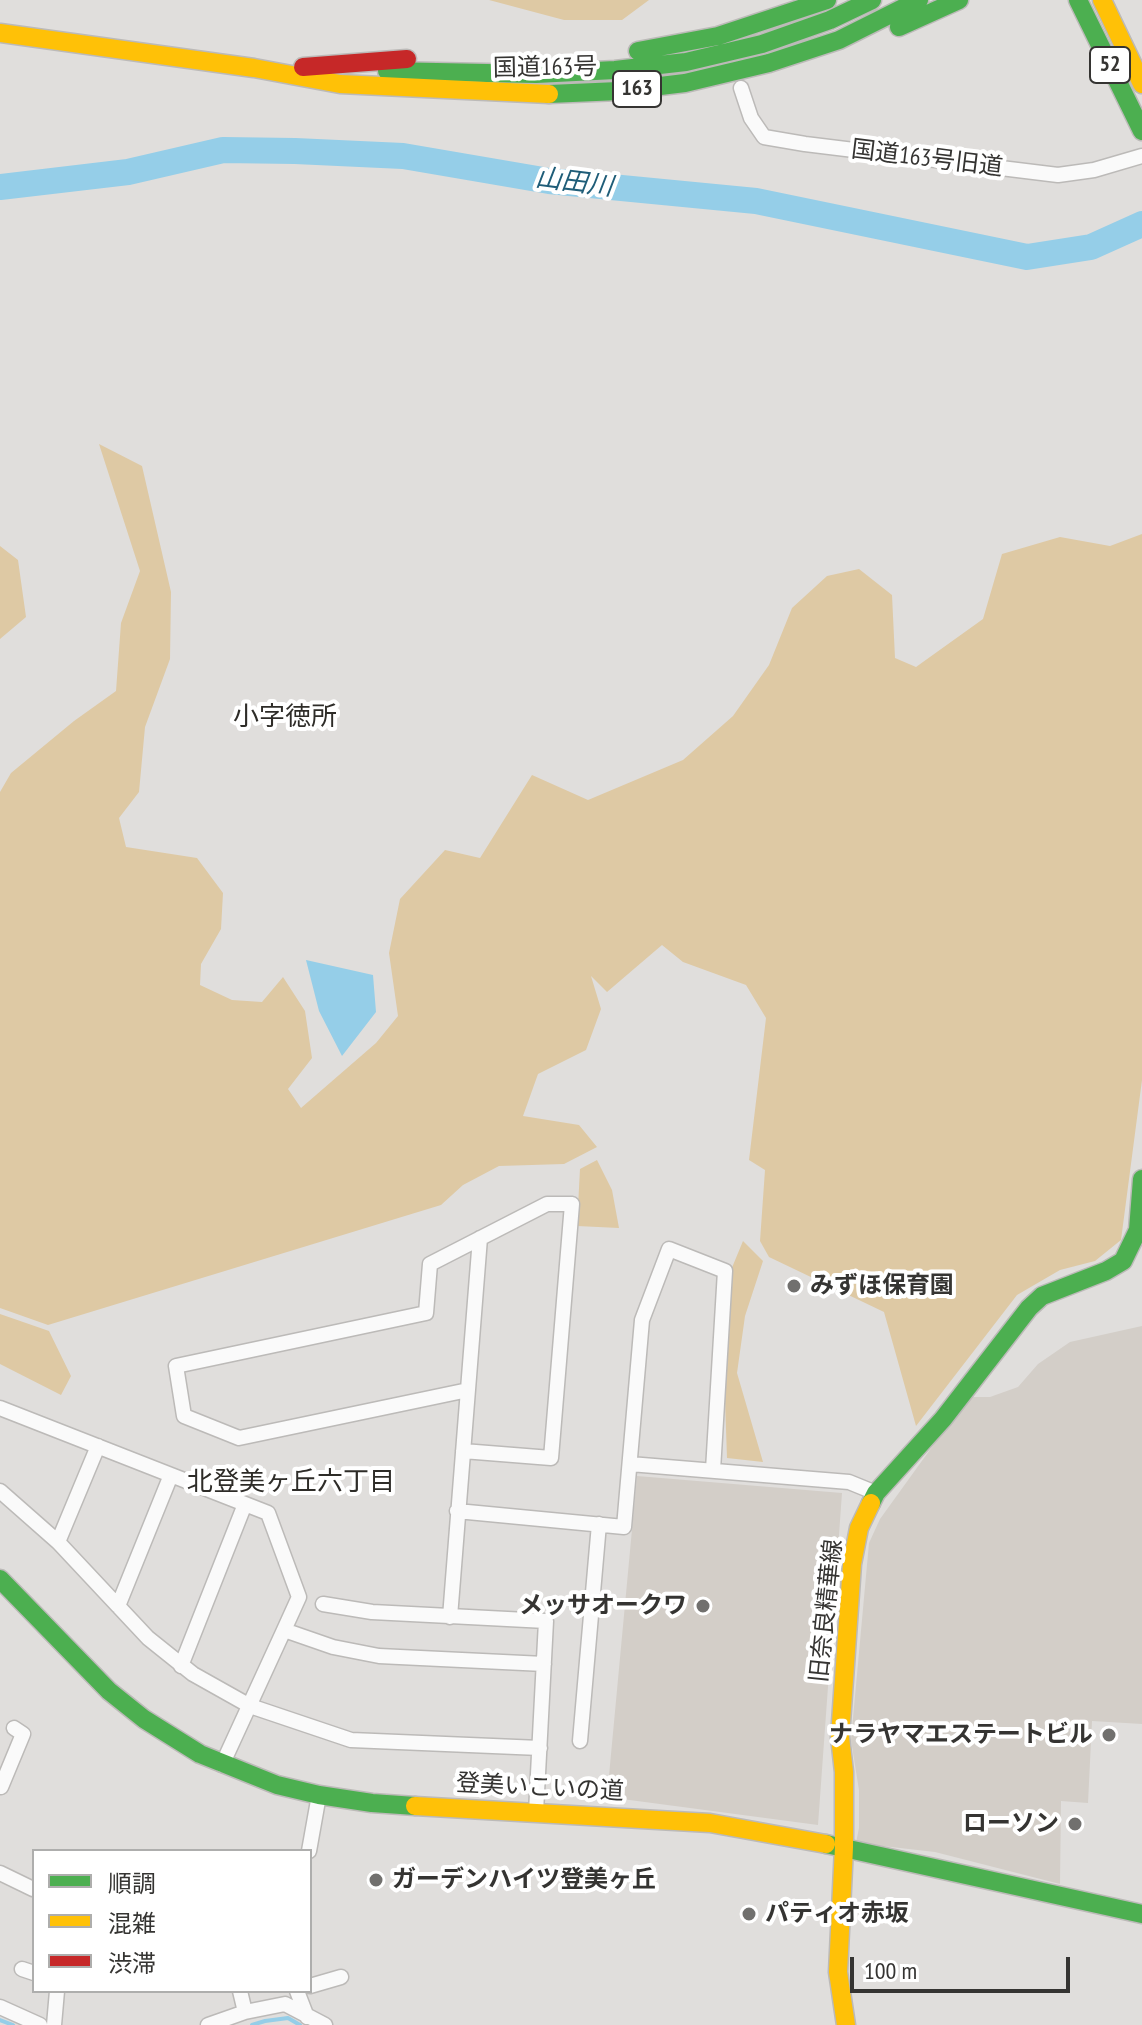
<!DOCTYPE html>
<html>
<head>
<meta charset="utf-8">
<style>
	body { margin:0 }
	#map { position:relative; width:1142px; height:2025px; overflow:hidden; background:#e0dedc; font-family:"PT Sans Narrow","Noto Sans JP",sans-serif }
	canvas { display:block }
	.legend { position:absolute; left:32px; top:1849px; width:280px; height:144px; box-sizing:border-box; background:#fff; border:2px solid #aeaead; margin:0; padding:10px 14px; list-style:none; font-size:24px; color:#353432 }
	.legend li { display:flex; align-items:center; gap:16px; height:40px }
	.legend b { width:40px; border:2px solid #aeaead }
	.scale { position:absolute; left:850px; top:1957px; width:220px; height:36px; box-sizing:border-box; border:4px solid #353432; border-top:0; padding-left:10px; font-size:24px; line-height:28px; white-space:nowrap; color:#353432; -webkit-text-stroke:6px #fff; paint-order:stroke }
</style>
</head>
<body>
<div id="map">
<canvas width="1142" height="2025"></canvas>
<ul class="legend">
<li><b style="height:10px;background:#4caf50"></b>順調</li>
<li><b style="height:10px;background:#ffc107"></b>混雑</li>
<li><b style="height:10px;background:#c62828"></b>渋滞</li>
</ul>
<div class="scale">100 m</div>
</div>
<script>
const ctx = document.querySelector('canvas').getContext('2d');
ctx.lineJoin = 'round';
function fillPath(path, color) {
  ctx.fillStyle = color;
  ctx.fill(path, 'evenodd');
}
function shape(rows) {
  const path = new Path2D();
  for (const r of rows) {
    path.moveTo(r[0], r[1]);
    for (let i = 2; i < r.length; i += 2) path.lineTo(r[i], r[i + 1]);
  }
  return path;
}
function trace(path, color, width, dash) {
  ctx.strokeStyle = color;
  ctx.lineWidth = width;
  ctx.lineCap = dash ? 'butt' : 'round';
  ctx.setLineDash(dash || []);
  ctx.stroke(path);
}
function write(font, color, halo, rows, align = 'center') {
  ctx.font = font + ' "PT Sans Narrow","Noto Sans JP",sans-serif';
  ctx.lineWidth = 8;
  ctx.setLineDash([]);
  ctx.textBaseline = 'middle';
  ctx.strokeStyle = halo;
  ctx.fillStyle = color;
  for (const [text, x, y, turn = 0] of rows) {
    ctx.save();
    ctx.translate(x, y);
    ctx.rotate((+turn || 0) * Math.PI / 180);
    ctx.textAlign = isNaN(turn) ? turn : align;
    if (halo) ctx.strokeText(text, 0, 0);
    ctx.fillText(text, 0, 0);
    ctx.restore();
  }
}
fillPath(shape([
	[1142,1326,1142,1724,1092,1721,1088,1803,1061,1801,1060,1884,935,1852,856,1843,859,1828,859,1790,851,1740,869,1543,880,1519,968,1397,990,1397,1018,1387,1038,1364,1070,1342],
	[637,1476,842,1493,818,1825,607,1797]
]), '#d3cec8');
fillPath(shape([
	[489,0,649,0,622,20,564,20],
	[99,444,142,466,171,592,170,659,145,727,139,792,119,818,126,847,197,858,223,893,221,929,201,964,200,985,232,1000,262,1002,283,977,305,1011,312,1058,288,1089,301,1108,376,1043,398,1016,389,953,400,899,445,850,480,858,532,775,588,800,683,760,733,716,769,665,792,608,827,576,859,569,892,595,895,658,916,667,983,619,1002,554,1060,537,1110,546,1142,534,1142,1080,1121,1240,1095,1261,1060,1270,1017,1295,916,1426,884,1312,769,1257,760,1241,765,1170,749,1160,766,1018,746,985,683,962,662,945,607,992,591,976,601,1009,586,1050,538,1074,523,1116,579,1125,597,1147,564,1164,499,1166,463,1185,441,1205,48,1325,0,1308,0,792,11,773,74,721,116,691,121,623,140,571],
	[0,546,18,560,26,617,0,639],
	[597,1160,612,1190,619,1228,577,1226,580,1169],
	[743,1241,763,1261,745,1316,737,1373,763,1462,727,1458,724,1371,731,1270],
	[0,1314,49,1331,71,1376,61,1395,0,1364]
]), '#dec9a4');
fillPath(shape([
	[1142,214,1142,234,1107,249,1091,247,1126,220],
	[306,960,373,975,376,1012,342,1056,319,1011]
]), '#95cee8');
trace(shape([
	[0,2020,13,2025],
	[252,2025,265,2021,288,2018,300,2025]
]), '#95cee8', 4);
trace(shape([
	[0,187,128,172,223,150,295,151,403,156,549,181,756,201,1027,257,1091,247,1142,224]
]), '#95cee8', 26);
const street = shape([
	[741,88,751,118,764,137,805,144,1058,175,1094,170,1142,156],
	[0,1408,268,1513,299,1597,284,1630],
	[463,1451,551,1458,572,1204,547,1204,430,1264,426,1313,176,1366,184,1416,239,1438,468,1390],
	[630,1464,849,1482,876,1493],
	[0,1491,58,1542,148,1638,193,1674,250,1706,351,1740,540,1748],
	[457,1511,624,1527,642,1320,669,1249,725,1271,713,1470],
	[58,1542,98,1446],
	[323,1604,372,1612,546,1621,536,1812],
	[118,1606,171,1475],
	[450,1617,480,1238],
	[181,1666,245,1504],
	[580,1741,599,1524],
	[222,1765,284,1630,333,1647,379,1656,544,1664],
	[1,1787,23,1734,14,1728],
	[309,1851,319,1795],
	[0,1873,33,1889],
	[22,1969,34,1973],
	[310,1986,341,1977],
	[240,1991,245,2012],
	[297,1991,307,2017],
	[0,2007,40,2025],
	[54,2025,57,1991],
	[208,2025,245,2012,285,2004,325,2025]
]);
const fast = shape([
	[1078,0,1142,131],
	[899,27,959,0],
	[638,51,718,36,827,0],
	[387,71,536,74,615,70,686,62,762,44,830,20,872,0],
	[549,94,619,91,685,83,769,63,839,40,919,0],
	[871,1503,876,1493,943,1419,1029,1308,1042,1296,1106,1271,1123,1261,1138,1230,1142,1179],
	[0,1579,109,1691,144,1719,200,1754,277,1785,319,1795,372,1803,415,1806],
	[826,1844,1142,1914]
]);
const slow = shape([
	[1102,0,1142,84],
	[0,33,254,68,340,84,549,94],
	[415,1806,710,1823,826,1844],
	[846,2025,838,1972,844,1847,844,1772,840,1737,852,1564,859,1528,871,1503]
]);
const jam = shape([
	[303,67,407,59]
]);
trace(street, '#bcbab8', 17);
trace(fast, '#bcbab8', 21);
trace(slow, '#bcbab8', 21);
trace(jam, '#bcbab8', 21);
trace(street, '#fafafa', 14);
trace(fast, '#4caf50', 18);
trace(slow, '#ffc107', 18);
trace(jam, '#c62828', 18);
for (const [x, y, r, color] of [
	[794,1286,8,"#71706e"],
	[703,1606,8,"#71706e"],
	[1109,1735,8,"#71706e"],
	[1075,1824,8,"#71706e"],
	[376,1880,8,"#71706e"],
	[749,1914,8,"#71706e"]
]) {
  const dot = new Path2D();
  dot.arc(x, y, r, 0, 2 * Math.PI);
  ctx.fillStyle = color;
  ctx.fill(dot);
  trace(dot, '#fff', 3);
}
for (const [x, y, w] of [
	[1110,65,40],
	[637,89,48]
]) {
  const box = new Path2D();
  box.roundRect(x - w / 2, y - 18, w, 36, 6);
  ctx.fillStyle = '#fff';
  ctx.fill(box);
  trace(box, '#353432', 2);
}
write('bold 22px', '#353432', null, [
	["52",1110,65],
	["163",637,89]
]);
write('24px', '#353432', '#fff', [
	["国道163号",545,68,-1],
	["国道163号旧道",927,159,7],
	["旧奈良精華線",827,1611,-84],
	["登美いこいの道",540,1788,3]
]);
write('bold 24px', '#353432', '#fff', [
	["みずほ保育園",810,1286],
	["メッサオークワ",687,1606,"right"],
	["ナラヤマエステートビル",1093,1735,"right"],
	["ローソン",1059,1824,"right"],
	["ガーデンハイツ登美ヶ丘",392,1880],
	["パティオ赤坂",765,1914]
], 'left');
write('italic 26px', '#1f5d78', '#fff', [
	["山田川",574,183,7]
]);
write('26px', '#2e2c28', '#fff', [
	["小字徳所",285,718],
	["北登美ヶ丘六丁目",291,1483]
]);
</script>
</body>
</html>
